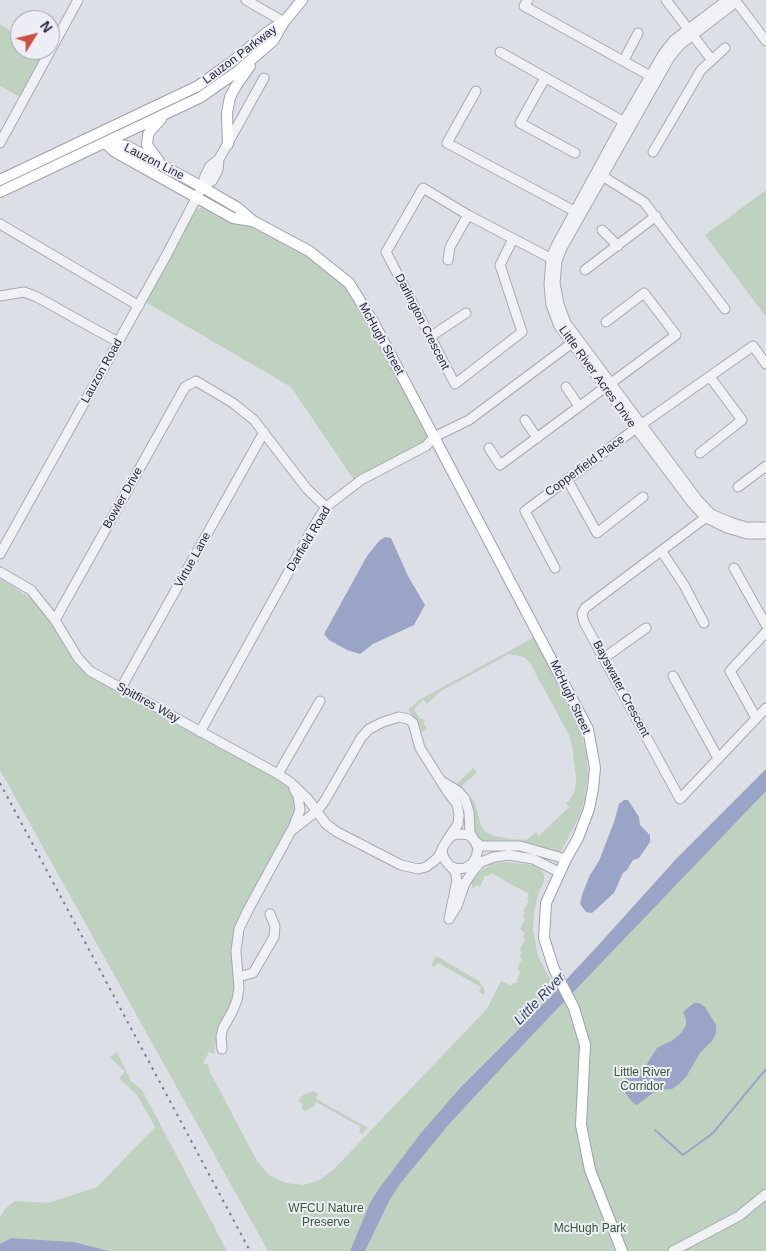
<!DOCTYPE html>
<html>
<head>
<meta charset="utf-8">
<style>
	body { margin:0 }
	#map { position:relative; width:766px; height:1251px; overflow:hidden; background:#dddfe7; font-family:Arial,sans-serif }
	canvas { display:block }
	.north { position:absolute; left:10px; top:10px; width:50px; height:50px; box-sizing:border-box; background:#edeef5; border:1px solid #9ea0ab; border-radius:50%; rotate:54deg; font-size:14px; font-weight:700; line-height:20px; text-align:center; color:#272a3d }
	.north::after { content:''; display:block; margin:auto; width:18px; height:22px; background:#cb5043; clip-path:polygon(50% 0,100% 100%,50% 72%,0 100%) }
</style>
</head>
<body>
<div id="map">
<canvas width="766" height="1251"></canvas>
<div class="north">N</div>
</div>
<script>
const ctx = document.querySelector('canvas').getContext('2d');
ctx.lineJoin = 'round';
function fillPath(path, color) {
  ctx.fillStyle = color;
  ctx.fill(path, 'evenodd');
}
function shape(rows) {
  const path = new Path2D();
  for (const r of rows) {
    path.moveTo(r[0], r[1]);
    for (let i = 2; i < r.length; i += 2) path.lineTo(r[i], r[i + 1]);
  }
  return path;
}
function trace(path, color, width, dash) {
  ctx.strokeStyle = color;
  ctx.lineWidth = width;
  ctx.lineCap = dash ? 'butt' : 'round';
  ctx.setLineDash(dash || []);
  ctx.stroke(path);
}
function write(font, color, halo, rows, align = 'center') {
  ctx.font = font + ' Arial,sans-serif';
  ctx.lineWidth = 4;
  ctx.setLineDash([]);
  ctx.textBaseline = 'middle';
  ctx.strokeStyle = halo;
  ctx.fillStyle = color;
  for (const [text, x, y, turn = 0] of rows) {
    ctx.save();
    ctx.translate(x, y);
    ctx.rotate((+turn || 0) * Math.PI / 180);
    ctx.textAlign = isNaN(turn) ? turn : align;
    if (halo) ctx.strokeText(text, 0, 0);
    ctx.fillText(text, 0, 0);
    ctx.restore();
  }
}
fillPath(shape([
	[0,24,20,37,20,50,40,50,44,53,20,97,0,86],
	[766,190,766,317,705,235],
	[205,202,309,251,349,283,434,437,356,483,291,387,142,300,192,205,200,209],
	[0,578,38,603,78,665,101,683,280,780,292,792,297,809,295,819,239,919,232,943,236,988,232,1002,218,1030,214,1054,209,1052,203,1063,208,1065,210,1072,257,1161,269,1175,286,1183,303,1185,320,1180,333,1170,483,1013,488,1007,501,981,511,986,513,983,516,983,520,971,517,969,522,959,520,957,522,952,520,950,525,939,523,937,525,933,520,929,525,919,523,917,525,912,523,911,529,901,527,899,529,894,491,873,488,876,485,876,480,887,476,885,473,889,471,883,478,873,493,863,505,862,532,865,540,869,544,874,544,881,539,892,534,911,533,929,538,956,556,991,677,858,766,769,766,1251,268,1251,0,770],
	[535,637,579,722,587,757,588,776,585,799,579,817,558,857,475,841,469,812,453,788,473,768,477,772,462,786,475,803,481,825,486,832,494,836,511,839,527,840,536,832,539,836,569,807,566,803,570,800,575,790,576,777,572,746,569,735,530,663,524,657,509,654,441,691,427,704,423,700,414,709,420,719,423,719,425,721,423,723,427,728,423,732,421,731,415,718,408,710,419,700],
	[436,956,479,981,485,990,484,995,479,992,481,987,438,963,435,967,431,965],
	[117,1052,131,1081,142,1090,227,1251,109,1251,74,1242,11,1238,0,1244,0,1217,6,1208,15,1201,48,1203,97,1187,155,1127,137,1095,119,1078,125,1072,110,1057],
	[314,1091,318,1094,316,1099,368,1128,362,1134,359,1132,361,1127,316,1102,313,1107,305,1111,301,1109,303,1104,298,1101,303,1095]
]), '#bfd1bf');
fillPath(shape([
	[385,537,391,538,408,576,425,605,414,625,373,644,360,654,347,650,329,640,324,634,367,556,379,541],
	[766,769,766,791,535,1032,449,1124,400,1184,389,1201,365,1251,350,1251,370,1203,378,1190,421,1133,461,1087,526,1022,597,947,677,858],
	[624,800,628,800,639,817,640,825,650,835,650,842,639,858,633,860,627,870,623,873,614,893,592,913,586,912,580,904,583,892,590,875,599,861,614,822,619,804],
	[694,1003,699,1003,705,1007,716,1025,716,1033,712,1041,700,1053,686,1077,679,1084,672,1089,657,1090,637,1105,632,1102,621,1087,624,1079,645,1067,657,1048,673,1040,682,1032,686,1025,686,1019,683,1012],
	[11,1238,74,1242,109,1251,0,1251,0,1244]
]), '#99a4c7');
trace(shape([
	[655,1130,683,1155,713,1133,766,1069]
]), '#99a4c7', 2);
const minor = shape([
	[246,0,284,22],
	[528,0,524,6,654,78],
	[666,0,711,59],
	[727,0,674,40,663,54,624,121,556,246,551,258,549,285,551,305,559,326,692,503,706,518,727,528,747,534,766,534],
	[734,0,731,6,680,45,670,57,562,248,557,261,555,283,559,304,566,323,697,499,711,514,730,522,746,527,766,527],
	[735,0,766,41],
	[500,52,628,124],
	[624,60,638,33],
	[545,78,520,123,575,153],
	[476,91,447,143,578,213],
	[0,143,78,0],
	[653,152,701,70,725,48],
	[599,174,644,202,725,309],
	[202,187,212,181,218,170,219,159,264,78],
	[0,224,139,306],
	[602,230,618,246],
	[513,239,500,265,522,332,455,384,386,252,423,188,468,215,556,261],
	[448,260,450,247,468,215],
	[585,270,656,216],
	[0,296,24,292,37,297,118,342],
	[430,337,466,313],
	[566,387,579,406],
	[525,420,537,438],
	[489,448,500,465,676,335,644,293,606,322],
	[700,453,742,420,710,377],
	[567,479,597,533,643,497],
	[738,487,766,466],
	[709,515,585,608,582,614,584,622,680,799,766,708],
	[662,552,684,585,704,623],
	[0,554,166,256,202,187,205,176,210,166,219,159],
	[555,568,525,511,635,429,753,346,766,364],
	[734,568,766,625],
	[0,572,31,590,55,620,78,658,90,671,278,774,290,782,307,798,326,824,337,832,401,865,418,869,426,867,434,861,439,856,443,847,448,839,453,835,461,834,469,835,475,841,478,849,476,857,472,864,465,868,457,869,450,866,445,860,442,853,443,847],
	[55,620,185,387,196,381,233,403,254,420,307,489,326,507],
	[604,658,646,628],
	[673,676,718,758],
	[121,688,264,432],
	[756,718,730,671,766,632],
	[200,732,314,526,326,507,361,480,426,446,434,437,469,420,576,340],
	[278,774,320,701],
	[440,780,458,791,465,799,469,812,470,833,475,841,481,846,520,846,566,859],
	[293,828,300,810,298,796,294,789],
	[472,864,481,862,494,857,509,855,533,859,559,872],
	[450,917,457,906,465,883,473,871,480,863],
	[449,919,457,880,455,871,450,866],
	[238,977,253,973,274,937,275,926,270,914],
	[222,1049,221,1037,223,1028,232,1012,237,1000,239,988,236,951,239,929,248,910,291,831,317,811,324,802,361,738,369,729,383,722,399,717,408,719,413,723,420,748,427,759,449,794,457,804,459,815,458,824,449,837],
	[673,1251,739,1216,766,1194]
]);
const major = shape([
	[105,143,127,146,202,187,238,208,253,221,309,251,349,283,375,325,588,729,595,768,593,789,589,809,578,838,566,859,546,903,544,938,554,969,574,1008,585,1045,581,1125,590,1170,622,1251],
	[105,143,115,152,233,218,252,221],
	[228,144,227,113,230,97,236,86,250,66],
	[159,161,147,145,148,135,150,131,161,119],
	[0,180,198,86,233,61,266,33,283,22],
	[0,192,201,97,238,71,273,41,284,22,302,0]
]);
trace(minor, '#a6a9b4', 11);
trace(major, '#9da0b2', 12);
trace(minor, '#f0f1f5', 9);
trace(major, '#fff', 10);
trace(shape([
	[0,783,250,1251]
]), '#777b90', 2, [2.5, 5]);
write('12px', '#272a3d', '#edeef5', [
	["Lauzon Parkway",240,55,-37],
	["Lauzon Line",154,162,27],
	["Darlington Crescent",422,322,63],
	["McHugh Street",381,339,61],
	["Lauzon Road",102,371,-61],
	["Little River Acres Drive",597,377,54],
	["Copperfield Place",585,466,-36],
	["Bowler Drive",123,498,-61],
	["Darfield Road",309,539,-59],
	["Virtue Lane",193,560,-61],
	["Bayswater Crescent",621,689,62],
	["McHugh Street",570,697,65],
	["Spitfires Way",148,703,29]
]);
write('12px', '#355937', '#edeef5', [
	["Little River",642,1073],
	["Corridor",642,1087],
	["WFCU Nature",326,1209],
	["Preserve",326,1223],
	["McHugh Park",590,1229]
]);
write('italic 14px', '#323f70', '#edeef5', [
	["Little River",540,999,-46]
]);
</script>
</body>
</html>
